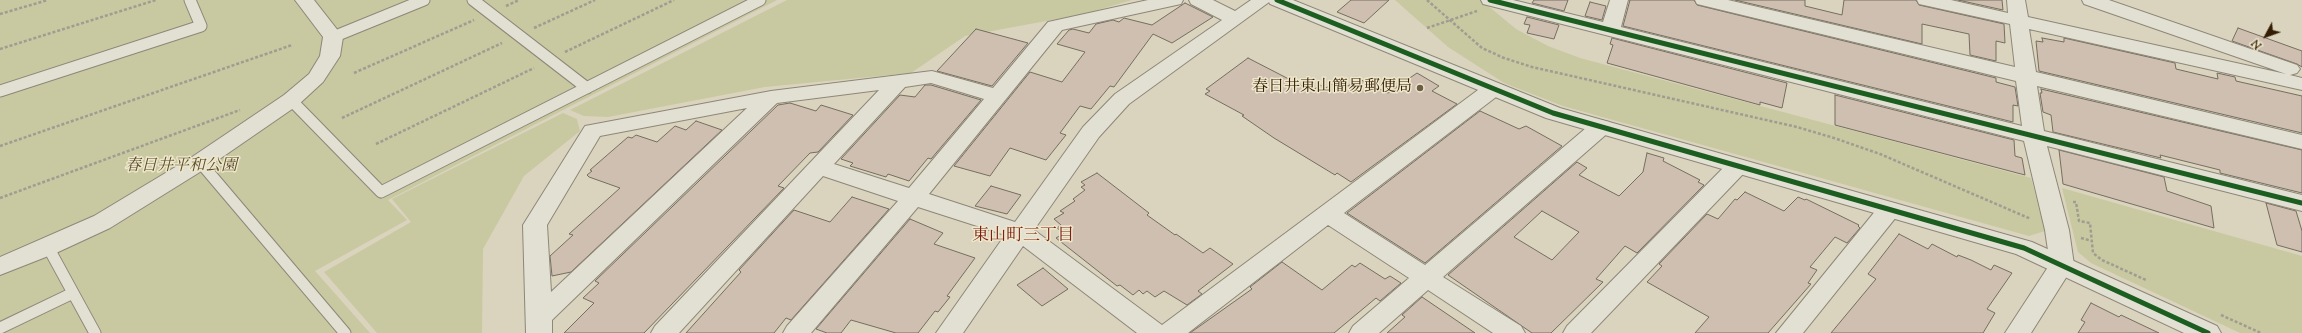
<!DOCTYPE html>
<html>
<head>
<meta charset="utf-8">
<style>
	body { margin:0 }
	#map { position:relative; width:2302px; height:333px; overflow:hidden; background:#dad4be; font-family:"Sorts Mill Goudy",serif }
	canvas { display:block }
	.north { position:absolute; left:2246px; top:16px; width:40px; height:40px; -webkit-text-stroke:3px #efe7cc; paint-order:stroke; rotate:229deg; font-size:11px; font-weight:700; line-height:16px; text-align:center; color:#311e03 }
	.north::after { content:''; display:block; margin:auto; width:14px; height:18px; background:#311e03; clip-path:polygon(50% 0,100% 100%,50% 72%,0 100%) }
</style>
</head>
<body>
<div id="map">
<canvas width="2302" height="333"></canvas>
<div class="north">N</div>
</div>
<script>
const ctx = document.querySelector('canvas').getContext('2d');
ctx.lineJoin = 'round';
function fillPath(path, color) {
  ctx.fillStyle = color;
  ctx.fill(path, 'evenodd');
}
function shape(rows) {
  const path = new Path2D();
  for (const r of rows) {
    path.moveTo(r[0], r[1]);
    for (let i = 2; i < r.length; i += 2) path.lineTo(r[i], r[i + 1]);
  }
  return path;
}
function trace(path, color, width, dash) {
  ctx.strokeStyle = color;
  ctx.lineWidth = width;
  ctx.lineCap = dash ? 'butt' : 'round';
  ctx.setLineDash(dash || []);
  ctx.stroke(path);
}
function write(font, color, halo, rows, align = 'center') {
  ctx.font = font + ' "Sorts Mill Goudy","Noto Serif JP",serif';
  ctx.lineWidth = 3;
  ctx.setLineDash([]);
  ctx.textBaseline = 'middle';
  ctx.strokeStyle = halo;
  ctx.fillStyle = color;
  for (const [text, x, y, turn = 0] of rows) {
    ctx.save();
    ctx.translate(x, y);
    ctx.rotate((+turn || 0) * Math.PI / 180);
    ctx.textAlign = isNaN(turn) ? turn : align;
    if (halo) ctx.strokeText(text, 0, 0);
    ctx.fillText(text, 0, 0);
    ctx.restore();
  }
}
fillPath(shape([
	[0,0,777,0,388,200,407,220,315,271,370,333,0,333],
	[787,0,1132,0,1084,14,965,36,911,73,765,87,608,117,584,116,570,110],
	[1395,0,1481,0,1516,29,1548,46,1580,58,2031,178,2045,231,2029,236,1563,106,1504,83,1473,63,1448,47],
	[563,113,577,119,580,131,524,176,483,249,482,333,377,333,324,272,411,222,392,199],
	[2062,188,2302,256,2302,333,2240,333,2091,263,2078,252]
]), '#c8c8a1');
const building = shape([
	[1351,0,1389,0,1364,23,1337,12,1351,0],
	[1534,0,1568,0,1564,11,1532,3,1534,0],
	[1630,0,1694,0,1697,5,1996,78,1996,82,2015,87,2018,106,2013,105,2013,122,1623,26,1630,0],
	[1735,0,1805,0,1805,6,1842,15,1844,0,1916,0,1919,5,2004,24,2005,43,1996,41,1996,61,1970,55,1969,34,1922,24,1922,44,1735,0],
	[1958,0,2002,0,2003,10,1958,0],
	[1590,2,1606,6,1602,20,1585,16,1590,2],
	[1185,3,1213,17,1172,43,1153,34,1114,87,1110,86,1091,109,1080,106,1060,133,1066,135,1046,160,1010,148,990,176,954,166,1030,72,1062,82,1085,52,1057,44,1069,30,1073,29,1089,33,1096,24,1113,20,1119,22,1124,18,1152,25,1185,3],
	[1527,17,1559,25,1554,39,1527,33,1530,25,1524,24,1527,17],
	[2238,28,2302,51,2302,67,2297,64,2232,41,2238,28],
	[976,29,1028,43,992,86,937,71,976,29],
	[1612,38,1787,83,1782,108,1760,102,1760,105,1607,63,1613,45,1610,44,1612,38],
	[2042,38,2064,42,2064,38,2175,63,2176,69,2218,79,2217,73,2235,77,2236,81,2302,96,2302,133,2039,71,2036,41,2043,42,2042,38],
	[1248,58,1312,91,1320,85,1326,88,1337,81,1348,86,1359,79,1388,93,1417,73,1439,86,1432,91,1457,104,1351,182,1337,173,1335,175,1274,138,1242,116,1244,115,1205,94,1210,91,1206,89,1248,58],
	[925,85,931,85,981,100,931,159,928,158,909,181,888,174,886,177,850,166,853,163,841,159,900,95,915,97,925,85],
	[2041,89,2302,150,2302,193,2220,173,2220,170,2160,155,2161,158,2053,132,2051,115,2043,112,2040,93,2042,93,2041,89],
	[1835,95,2014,140,2015,156,2022,158,2025,175,1835,125,1835,95],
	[790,103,816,111,821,105,853,115,818,152,810,153,778,186,784,188,644,333,564,333,594,303,583,298,599,283,595,281,778,105,790,103],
	[1480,111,1519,129,1526,126,1562,146,1425,263,1347,213,1480,111],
	[696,121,722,130,571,272,552,276,550,256,573,235,569,234,620,188,589,177,587,175,592,171,590,170,628,137,632,138,636,135,657,142,675,126,686,130,696,121],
	[2059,150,2164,177,2167,191,2211,206,2214,228,2063,184,2059,150],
	[1647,153,1664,158,1663,161,1700,180,1698,182,1704,185,1637,253,1625,246,1596,279,1603,282,1551,333,1532,333,1448,275,1577,162,1587,168,1579,175,1619,196,1643,172,1647,153],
	[1542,211,1579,232,1552,260,1514,237,1542,211],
	[1097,173,1149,213,1147,215,1175,235,1176,234,1203,253,1210,248,1233,264,1198,291,1202,294,1187,305,1164,291,1155,297,1147,291,1143,294,1139,290,1133,295,1120,285,1117,286,1056,238,1064,233,1057,228,1061,225,1054,219,1064,213,1060,211,1075,201,1073,199,1085,190,1081,187,1085,185,1081,182,1097,173],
	[991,186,1021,195,1007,214,975,206,991,186],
	[1745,192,1784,211,1798,197,1805,200,1806,199,1859,225,1858,226,1860,228,1847,243,1835,237,1810,267,1817,270,1808,283,1811,284,1768,333,1695,333,1709,317,1647,282,1662,266,1659,264,1707,214,1718,219,1735,199,1737,200,1745,192],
	[852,197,889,209,791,320,786,318,774,333,686,333,741,272,739,270,794,210,830,222,852,197],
	[2266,203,2296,211,2302,231,2302,252,2277,245,2266,203],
	[910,219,943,233,934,244,975,258,947,296,950,297,938,312,935,311,918,333,896,333,851,320,841,333,827,333,816,329,910,219],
	[1899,234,1928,249,1932,244,1957,257,1958,255,1971,260,1991,270,1994,265,2012,273,1987,309,1995,313,1983,333,1831,333,1876,279,1868,274,1899,234],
	[1282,262,1322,290,1352,265,1355,267,1360,263,1385,279,1390,276,1401,283,1380,301,1376,298,1334,333,1190,333,1252,289,1250,287,1282,262],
	[1043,268,1068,289,1042,306,1017,285,1043,268],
	[1422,297,1475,333,1387,333,1405,317,1402,315,1422,297],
	[2091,303,2119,317,2121,315,2159,333,2078,333,2085,322,2081,320,2091,303]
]);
fillPath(building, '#cebfb0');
trace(building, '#756e5f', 1);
const service = shape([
	[473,0,587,88],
	[333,37,424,0],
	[0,91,201,26,190,0],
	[291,100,381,192,760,0],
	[200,162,345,333],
	[48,247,95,333],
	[0,328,73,293]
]);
const minor = shape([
	[1148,0,1183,0,1181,4,1062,30,929,194,1015,222,1083,127,1115,94,1222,20,1191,4,1189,0,1213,0,1235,11,1251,0,1272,0,1129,104,1099,137,1034,230,1162,325,1486,84,1493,83,1500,84,1503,89,1500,94,1344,213,1425,265,1593,122,1601,120,1609,122,1612,127,1609,132,1443,277,1521,326,1525,333,1493,333,1428,290,1379,333,1349,333,1353,326,1409,278,1328,225,1188,333,1137,333,1023,246,963,333,936,333,1005,235,918,207,811,333,783,333,787,326,898,201,823,176,679,333,651,333,655,326,879,90,777,103,552,320,552,333,526,333,523,225,585,126,771,91,932,71,993,88,1048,22,1148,0],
	[931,83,984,99,909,188,834,164,905,87,931,83],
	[747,108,551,292,547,225,600,136,747,108],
	[1481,0,1513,0,1603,22,1610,0,1628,0,1621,27,2022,126,2016,81,1697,4,1695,0,1728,0,2015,67,2010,24,1919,4,1917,0,1951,0,2008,13,2007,0,2025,0,2028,17,2286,74,2084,4,2082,0,2109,0,2297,65,2300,69,2297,73,2290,75,2302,78,2302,90,2029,29,2036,72,2302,135,2302,149,2037,86,2044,131,2302,195,2302,211,2047,146,2069,230,2074,265,2031,333,2005,333,2050,264,2045,230,2024,141,1483,4,1481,0],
	[1737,160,1745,162,1748,167,1745,172,1591,333,1563,333,1567,326,1729,162,1737,160],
	[1889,202,1897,204,1900,210,1897,216,1803,333,1776,333,1881,204,1889,202]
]);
const tertiary = shape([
	[295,0,314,0,343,37,340,56,323,82,298,105,208,167,110,228,56,253,0,275,0,257,94,216,192,157,284,95,309,74,320,56,323,37,295,0],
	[1268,0,1293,0,1560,108,2032,242,2217,326,2221,333,2184,333,2016,254,1546,118,1270,4,1268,0]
]);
trace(service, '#8d8778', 13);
trace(minor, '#8d8778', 2);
trace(tertiary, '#8d8778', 2);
trace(shape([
	[1427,0,1482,48,1504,58,1532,67,1797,127,1834,138,1880,154,2031,219],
	[506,6,519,0],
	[0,14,48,0],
	[534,28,595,0],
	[1427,28,1477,11],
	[0,49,156,0],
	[565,52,674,0],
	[354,73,474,20],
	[342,118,502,43],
	[376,144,534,68],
	[0,146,292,45],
	[0,198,240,110],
	[2073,202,2076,202,2079,221,2090,223,2093,253,2102,260,2146,280],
	[2081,238,2092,241],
	[2221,315,2261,333]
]), '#a09c91', 2.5, [3, 2]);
trace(service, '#e2dfd3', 11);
fillPath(minor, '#e2dfd3');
fillPath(tertiary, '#e2dfd3');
trace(shape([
	[1277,0,1553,113,2024,248,2208,333],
	[1490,0,2302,203]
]), '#1b5e20', 5);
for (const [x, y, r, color] of [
	[1420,88,4,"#6c5e44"]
]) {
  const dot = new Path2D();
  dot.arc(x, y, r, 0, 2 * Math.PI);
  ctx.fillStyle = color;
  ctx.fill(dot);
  trace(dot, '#efe7cc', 1.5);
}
write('16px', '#311e03', '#efe7cc', [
	["春日井東山簡易郵便局",1412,88]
], 'right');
write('italic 16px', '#5a4e2b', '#efe7cc', [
	["春日井平和公園",181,167]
]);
write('17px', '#7a1f14', '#efe7cc', [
	["東山町三丁目",1023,237]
]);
</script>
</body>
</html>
